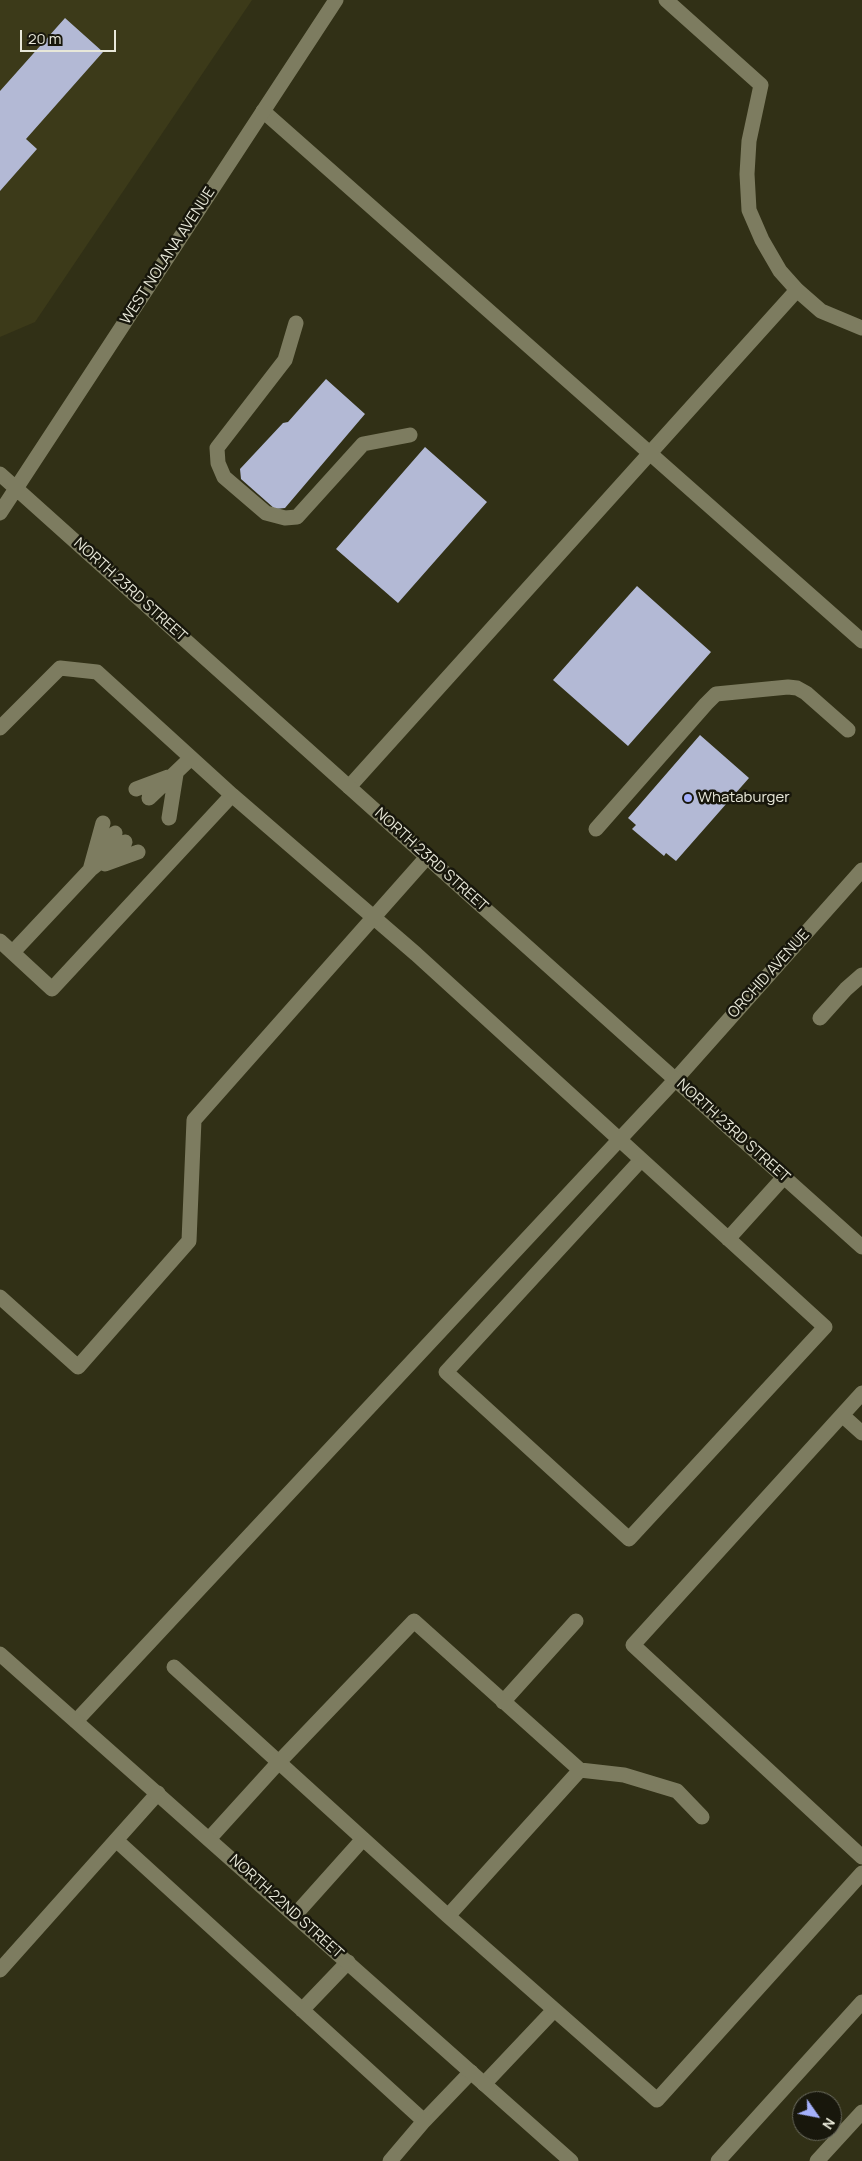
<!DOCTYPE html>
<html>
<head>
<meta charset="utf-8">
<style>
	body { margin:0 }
	#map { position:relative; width:862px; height:2161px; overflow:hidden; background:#313016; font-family:Manrope,sans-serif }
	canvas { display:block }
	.north { position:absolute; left:792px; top:2091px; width:50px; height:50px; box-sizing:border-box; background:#18170c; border:1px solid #6b6b5e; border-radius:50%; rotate:123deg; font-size:14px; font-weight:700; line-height:20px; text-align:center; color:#e8e8d9 }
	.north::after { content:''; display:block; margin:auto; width:18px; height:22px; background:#a5b1fc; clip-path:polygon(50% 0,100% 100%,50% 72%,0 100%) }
	.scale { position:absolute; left:20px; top:30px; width:96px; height:22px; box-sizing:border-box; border:2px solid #e8e8d9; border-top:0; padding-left:6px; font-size:15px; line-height:18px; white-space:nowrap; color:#e8e8d9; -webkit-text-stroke:4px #18170c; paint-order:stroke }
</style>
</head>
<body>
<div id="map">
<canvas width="862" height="2161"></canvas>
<div class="north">N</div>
<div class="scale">20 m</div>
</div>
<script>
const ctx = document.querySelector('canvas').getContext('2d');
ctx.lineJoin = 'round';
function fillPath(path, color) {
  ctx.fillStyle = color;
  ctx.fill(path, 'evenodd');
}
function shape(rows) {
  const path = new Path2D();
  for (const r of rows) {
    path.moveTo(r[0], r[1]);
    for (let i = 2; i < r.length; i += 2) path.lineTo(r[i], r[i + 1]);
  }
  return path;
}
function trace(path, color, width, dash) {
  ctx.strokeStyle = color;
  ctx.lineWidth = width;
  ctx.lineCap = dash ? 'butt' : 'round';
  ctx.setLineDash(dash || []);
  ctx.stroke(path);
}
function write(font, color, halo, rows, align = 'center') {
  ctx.font = font + ' Manrope,sans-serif';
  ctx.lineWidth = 5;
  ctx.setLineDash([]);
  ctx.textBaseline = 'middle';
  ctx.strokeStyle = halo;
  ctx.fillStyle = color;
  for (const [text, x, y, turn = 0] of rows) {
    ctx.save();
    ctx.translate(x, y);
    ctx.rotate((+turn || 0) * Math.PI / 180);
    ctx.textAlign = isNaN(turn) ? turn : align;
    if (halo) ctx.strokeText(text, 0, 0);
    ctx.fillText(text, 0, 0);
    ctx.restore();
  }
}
fillPath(shape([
	[0,0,252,0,35,322,0,337]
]), '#3c3a19');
fillPath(shape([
	[65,18,103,52,26,139,37,149,0,191,0,91],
	[326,379,365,414,285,508,275,509,241,479,240,469,283,423,288,422],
	[425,447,487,502,398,603,336,549],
	[637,586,711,652,628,746,553,680],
	[700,735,749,778,676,861,666,853,664,856,632,829,636,825,628,818]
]), '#b3b9d5');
trace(shape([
	[666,0,761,85,749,141,747,174,749,210,762,240,780,271,797,290,821,311,862,328],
	[263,111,862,641],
	[296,323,285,360,217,448,218,463,224,477,266,513,285,518,297,517,363,444,410,435],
	[0,728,60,668,97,672,232,795,416,954,825,1327,629,1539,446,1372,641,1160],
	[349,787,797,290],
	[136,789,168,777],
	[149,798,191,758],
	[169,818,176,774],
	[596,829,706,704,716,694,788,687,797,688,806,693,848,730],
	[98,859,115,833],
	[105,864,138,852],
	[90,870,103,823],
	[0,941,52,989,232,795],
	[13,952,90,870,125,842],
	[820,1018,846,989,862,975],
	[728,1239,784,1177],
	[0,1297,78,1367,189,1241,194,1120,427,857],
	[862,1393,633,1645,862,1857],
	[842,1415,862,1433],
	[174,1667,448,1916,657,2100,862,1873],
	[503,1702,576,1621],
	[76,1721,676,1079],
	[580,1770,624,1775,677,1791,702,1817],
	[209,1839,278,1763,414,1621,580,1770,448,1916],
	[116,1840,424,2121,471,2072],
	[295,1915,363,1839],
	[0,1970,158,1793],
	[302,2010,348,1962],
	[484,2084,554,2010],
	[390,2161,424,2121],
	[817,2161,862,2112]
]), '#7d7c60', 15);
trace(shape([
	[676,1079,862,870],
	[0,1654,571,2161],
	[718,2161,862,2002]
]), '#7d7c60', 15);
trace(shape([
	[0,474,862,1247],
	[0,513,336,0]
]), '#7d7c60', 15);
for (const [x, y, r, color] of [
	[688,798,5,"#a5b1fc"]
]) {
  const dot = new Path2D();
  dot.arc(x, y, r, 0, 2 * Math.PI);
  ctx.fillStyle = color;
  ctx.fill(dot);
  trace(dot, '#18170c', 2);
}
write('15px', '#e8e8d9', '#18170c', [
	["WEST NOLANA AVENUE",168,256,-57],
	["NORTH 23RD STREET",130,590,42],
	["NORTH 23RD STREET",431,860,42],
	["ORCHID AVENUE",769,974,-48],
	["NORTH 23RD STREET",733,1131,42],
	["NORTH 22ND STREET",286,1907,42]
]);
write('15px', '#e8e8d9', '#18170c', [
	["Whataburger",698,798]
], 'left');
</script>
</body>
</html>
